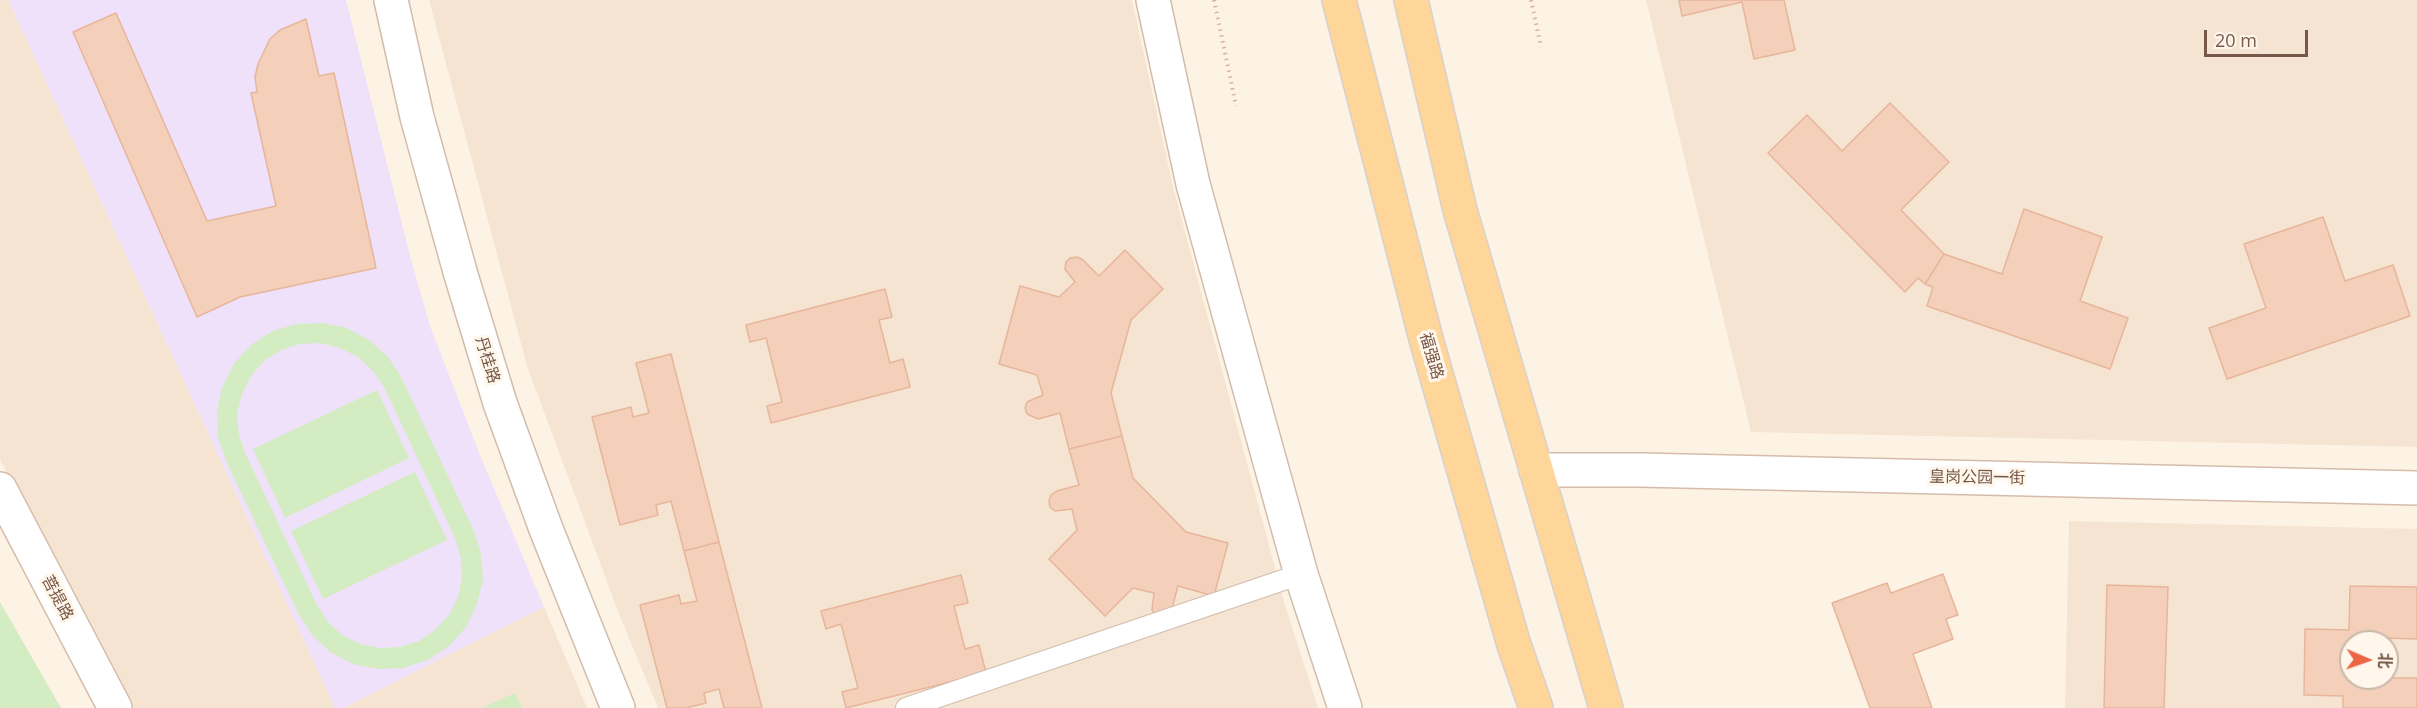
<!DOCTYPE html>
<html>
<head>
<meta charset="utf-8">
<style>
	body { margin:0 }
	#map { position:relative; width:2417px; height:708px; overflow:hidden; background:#fdf3e4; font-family:"Open Sans","Noto Sans SC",sans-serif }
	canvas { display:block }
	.north { position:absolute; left:2339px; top:630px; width:60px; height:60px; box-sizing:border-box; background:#fff7ec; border:2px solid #c9b7aa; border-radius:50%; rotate:92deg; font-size:16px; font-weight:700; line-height:24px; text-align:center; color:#775848 }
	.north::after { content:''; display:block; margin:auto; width:21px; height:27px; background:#ec6544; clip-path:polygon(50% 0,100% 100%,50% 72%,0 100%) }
	.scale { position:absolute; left:2204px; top:30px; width:104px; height:27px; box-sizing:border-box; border:3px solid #775848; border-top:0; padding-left:8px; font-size:18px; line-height:21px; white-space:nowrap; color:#775848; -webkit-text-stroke:4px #fff7ec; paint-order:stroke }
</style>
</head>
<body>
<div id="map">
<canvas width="2417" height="708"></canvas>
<div class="north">北</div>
<div class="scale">20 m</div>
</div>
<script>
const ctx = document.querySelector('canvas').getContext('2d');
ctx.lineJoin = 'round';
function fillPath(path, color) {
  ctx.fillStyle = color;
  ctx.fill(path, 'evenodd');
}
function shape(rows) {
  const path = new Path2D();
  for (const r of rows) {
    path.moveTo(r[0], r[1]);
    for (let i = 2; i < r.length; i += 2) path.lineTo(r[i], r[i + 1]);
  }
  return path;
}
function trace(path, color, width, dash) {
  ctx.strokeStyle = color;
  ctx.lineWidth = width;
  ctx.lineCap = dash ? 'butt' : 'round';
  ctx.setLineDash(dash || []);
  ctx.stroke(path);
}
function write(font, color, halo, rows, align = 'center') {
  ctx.font = font + ' "Open Sans","Noto Sans SC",sans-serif';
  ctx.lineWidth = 6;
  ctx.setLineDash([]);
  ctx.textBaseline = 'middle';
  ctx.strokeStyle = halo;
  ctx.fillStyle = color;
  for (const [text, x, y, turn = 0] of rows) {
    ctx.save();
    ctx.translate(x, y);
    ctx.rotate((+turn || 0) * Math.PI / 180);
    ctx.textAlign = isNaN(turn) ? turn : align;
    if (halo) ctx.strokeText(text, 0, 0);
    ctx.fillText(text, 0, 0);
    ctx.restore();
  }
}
fillPath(shape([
	[0,0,8,0,335,708,127,708,0,459],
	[429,0,1132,0,1173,187,1285,605,1318,708,658,708,619,614,527,366],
	[1646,0,2417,0,2417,447,1751,432],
	[2069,521,2417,529,2417,708,2065,708],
	[2351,642,2387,642,2387,678,2351,678],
	[544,607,587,708,343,708]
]), '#f5e4d2');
fillPath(shape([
	[8,0,346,0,410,256,430,326,480,455,544,607,343,708,335,708]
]), '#f0e1fa');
fillPath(shape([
	[322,323,347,328,369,340,388,357,401,377,474,531,481,554,483,580,477,604,466,627,449,646,428,660,403,668,378,669,353,664,330,652,312,635,299,615,226,461,218,437,217,412,222,387,234,364,251,345,272,331,296,324],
	[320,343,340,348,358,357,372,370,384,387,455,538,461,558,462,578,458,597,449,615,435,630,419,641,400,647,380,648,360,644,342,635,328,622,317,605,245,453,239,434,237,414,242,394,251,376,264,361,281,350,300,344],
	[377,390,409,458,285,518,253,449],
	[415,472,447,540,323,599,291,531],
	[0,602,61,708,0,708],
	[515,693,522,708,482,708]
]), '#d4ecc2');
const building = shape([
	[1679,0,1784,0,1795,50,1754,59,1742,2,1682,16,1679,0],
	[116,13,207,221,276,206,251,93,257,92,255,77,258,64,270,39,280,30,306,19,319,76,334,73,376,268,240,297,197,317,73,32,116,13],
	[1890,103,1949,162,1901,210,1944,254,1925,284,1918,278,1905,292,1768,153,1807,115,1842,151,1890,103],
	[2024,209,2102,237,2080,301,2128,318,2110,369,1927,306,1933,287,1925,284,1944,254,2002,274,2024,209],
	[2323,217,2345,281,2393,265,2410,316,2227,379,2209,328,2266,308,2244,244,2323,217],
	[1125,250,1163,289,1131,320,1111,393,1122,436,1069,449,1060,413,1038,419,1027,414,1025,408,1027,402,1043,395,1037,375,999,364,1020,286,1059,297,1075,282,1065,269,1066,262,1070,258,1077,257,1083,260,1099,276,1125,250],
	[885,289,892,317,879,320,890,363,903,359,910,387,771,423,767,406,782,402,766,338,750,342,746,325,885,289],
	[671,354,719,542,684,551,671,501,656,505,658,515,620,525,592,417,631,407,633,417,649,413,636,363,671,354],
	[1122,436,1133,478,1186,532,1228,543,1214,596,1178,586,1172,608,1156,615,1152,610,1154,593,1133,588,1105,616,1049,559,1077,530,1072,509,1055,511,1050,507,1049,501,1051,495,1057,491,1079,485,1069,449,1122,436],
	[719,542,762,708,724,708,719,689,704,693,706,703,686,708,667,708,640,605,679,595,681,604,697,601,684,551,719,542],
	[1943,574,1958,615,1946,619,1953,639,1913,654,1932,708,1870,708,1832,603,1887,583,1891,593,1943,574],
	[961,575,968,603,954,606,965,649,979,645,986,673,846,708,842,692,858,688,841,624,826,629,821,611,961,575],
	[2107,585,2168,587,2164,708,2104,708,2107,585],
	[2350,586,2417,587,2417,639,2386,638,2386,642,2351,642,2351,678,2417,678,2417,708,2343,708,2343,696,2304,695,2305,629,2349,630,2350,586]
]);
fillPath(building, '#f4d0bb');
trace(building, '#e7b59a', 1.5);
const lane = shape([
	[906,708,1301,574]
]);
const street = shape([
	[391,0,417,117,461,275,500,403,546,529,618,708],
	[1153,0,1193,184,1301,574,1345,708]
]);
const secondary = shape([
	[1536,470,1640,470,2417,488],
	[0,489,115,708]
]);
const primary = shape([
	[1339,0,1426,339,1514,645,1536,708],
	[1411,0,1460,210,1606,708]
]);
trace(lane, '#d1bcac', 22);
trace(street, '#d1bcac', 36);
trace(secondary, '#d5bcaa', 36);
trace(primary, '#d9d0cc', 36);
trace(shape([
	[1214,0,1236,106],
	[1531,0,1541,47]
]), '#d9b39e', 4, [1.5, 4.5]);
trace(lane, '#fff', 20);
trace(street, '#fff', 33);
trace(secondary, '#fff', 33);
trace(primary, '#fed69a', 33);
write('16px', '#775848', '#fff7ec', [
	["福强路",1431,356,74],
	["丹桂路",487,360,73],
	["皇岗公园一街",1977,478,1],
	["菩提路",57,598,62]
]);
</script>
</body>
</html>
